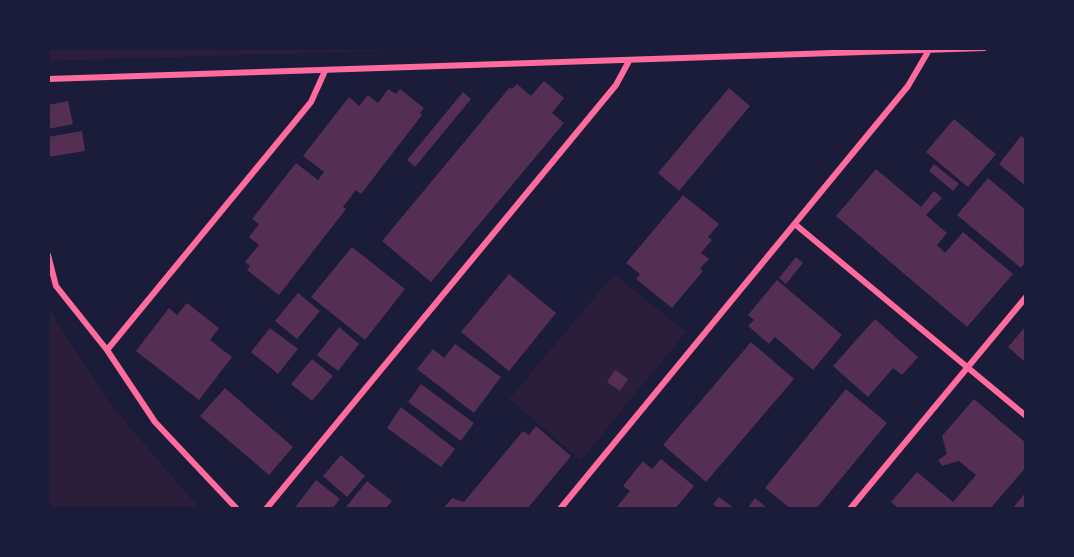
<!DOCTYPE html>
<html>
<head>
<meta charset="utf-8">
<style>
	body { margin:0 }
	#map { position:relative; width:1074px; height:557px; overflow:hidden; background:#1b1b3a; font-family:"Varela Round",sans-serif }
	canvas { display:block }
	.frame { position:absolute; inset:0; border:50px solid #1b1b3a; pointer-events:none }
</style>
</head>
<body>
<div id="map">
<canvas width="1074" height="557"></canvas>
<div class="frame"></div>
</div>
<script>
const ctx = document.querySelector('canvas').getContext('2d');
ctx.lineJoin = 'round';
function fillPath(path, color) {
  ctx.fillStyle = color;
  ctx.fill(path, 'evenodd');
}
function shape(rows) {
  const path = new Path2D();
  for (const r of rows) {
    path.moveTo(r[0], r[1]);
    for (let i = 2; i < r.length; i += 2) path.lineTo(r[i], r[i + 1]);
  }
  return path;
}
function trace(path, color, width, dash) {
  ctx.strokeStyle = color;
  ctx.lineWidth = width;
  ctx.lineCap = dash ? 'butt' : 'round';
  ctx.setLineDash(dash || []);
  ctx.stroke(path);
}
fillPath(shape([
	[48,48,473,48,48,61],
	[614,274,686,332,581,460,509,399],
	[48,307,107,400,200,509,48,509]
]), '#2a1e3b');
fillPath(shape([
	[544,81,564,98,552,113,564,123,431,282,382,241,510,87,512,89,517,84,531,96],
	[729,88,750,106,679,191,658,173],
	[388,89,396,94,400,89,424,108,420,113,422,115,361,194,356,190,343,207,346,209,279,295,247,270,250,266,245,262,259,245,249,237,259,224,252,219,296,163,318,180,324,172,303,156,349,97,359,106,368,95,378,103],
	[463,92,471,99,415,167,407,160],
	[68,101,73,124,48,129,48,105],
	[954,119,996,154,968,187,926,152],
	[82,131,85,151,48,157,48,137],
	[1021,136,1026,140,1026,186,999,164],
	[934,164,959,184,953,191,929,171],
	[876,169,921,207,934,191,942,198,926,215,947,233,937,245,945,253,963,232,1013,274,967,327,836,216],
	[988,178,1026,210,1026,239,1023,242,1026,245,1026,261,1021,268,957,215],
	[683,195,719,224,708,237,712,240,701,253,709,259,700,268,703,271,672,308,636,279,640,274,626,263],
	[352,247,405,289,365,340,311,297],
	[796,257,803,263,786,284,779,278],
	[509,274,556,313,509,371,461,332],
	[777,280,842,335,813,370,775,337,769,344,748,326,754,320,748,315],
	[298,293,320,311,297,339,275,321],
	[187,303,219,328,210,340,232,357,199,400,136,351,169,308,177,315],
	[875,319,918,357,902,375,893,368,868,397,833,366],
	[1026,326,1026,363,1008,347],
	[339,327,359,344,338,371,317,355],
	[270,328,298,349,278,374,251,352],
	[751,342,794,379,706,482,663,445],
	[455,344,501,377,474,413,417,369,433,349,444,358],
	[312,359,333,376,312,401,291,384],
	[615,370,628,379,620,391,607,382],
	[421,384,474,423,461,441,408,402],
	[225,388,293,447,269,475,200,416],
	[846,389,887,423,816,509,791,509,765,488],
	[974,399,1026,443,1026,467,990,509,899,509,891,502,917,472,953,502,976,475,959,461,942,466,938,460,947,454,942,436],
	[401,407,455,449,441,467,387,428],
	[536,426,571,456,527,509,443,509,452,498,464,502,523,431,529,435],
	[341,455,365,476,347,497,323,476],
	[661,459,694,486,675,509,615,509,630,491,623,486,643,461,652,469],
	[316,480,340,499,332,509,294,509],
	[367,481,392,501,385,509,348,509,346,507],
	[1026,492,1026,509,1012,509],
	[719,497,735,509,719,509,713,504],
	[755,498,768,509,747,509]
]), '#542f53');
trace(shape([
	[48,79,984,48],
	[796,225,1026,416],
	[48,255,56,286,107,350,155,422,237,509],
	[107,350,311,102,325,71],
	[266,509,616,85,629,61],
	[560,509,908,86,929,50],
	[850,509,1026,297]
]), '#ff6b9d', 6);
</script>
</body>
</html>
